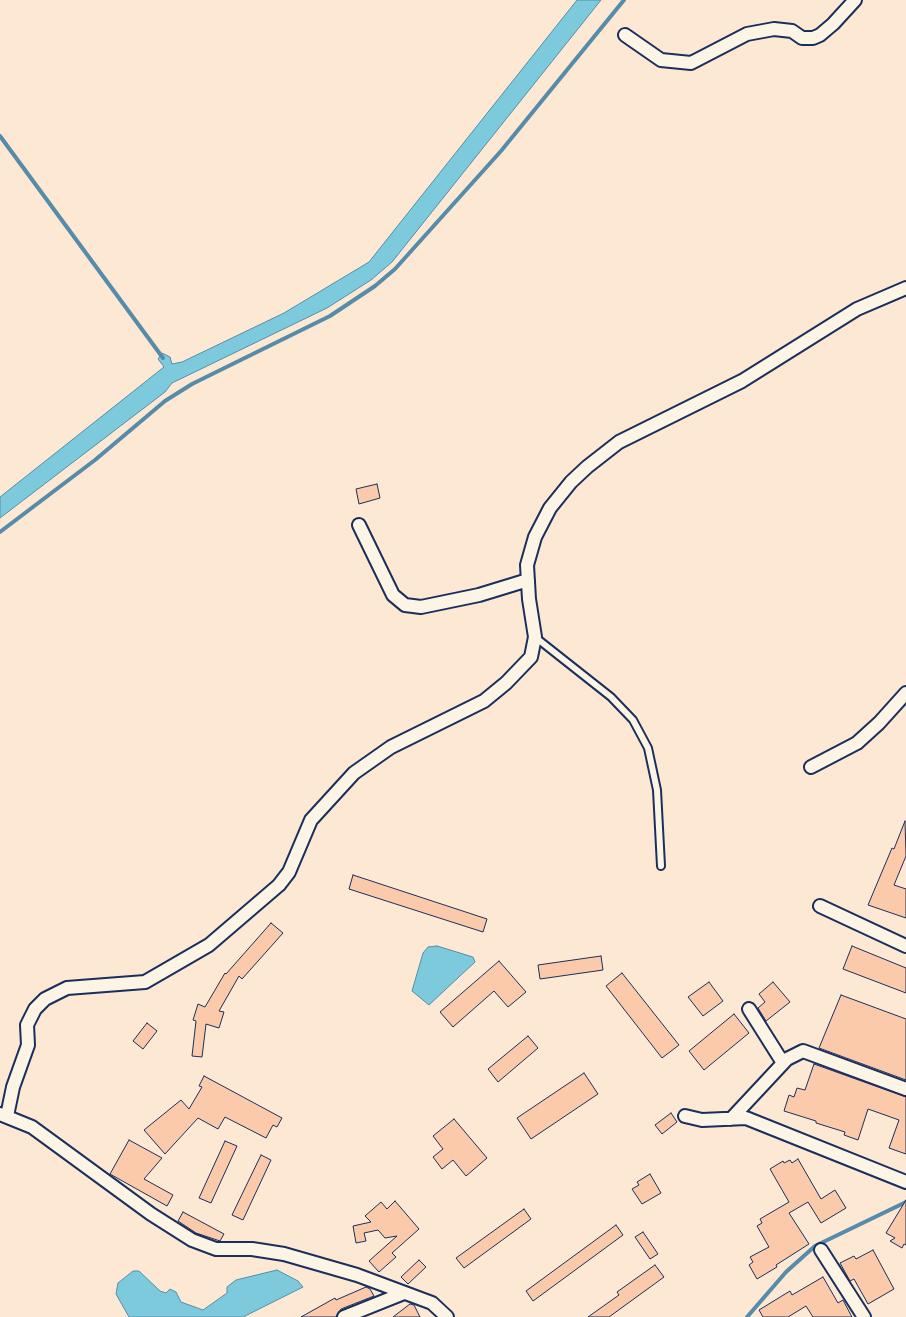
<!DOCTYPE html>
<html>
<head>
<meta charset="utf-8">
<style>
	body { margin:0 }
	canvas { display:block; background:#fce8d3 }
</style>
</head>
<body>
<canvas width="906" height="1317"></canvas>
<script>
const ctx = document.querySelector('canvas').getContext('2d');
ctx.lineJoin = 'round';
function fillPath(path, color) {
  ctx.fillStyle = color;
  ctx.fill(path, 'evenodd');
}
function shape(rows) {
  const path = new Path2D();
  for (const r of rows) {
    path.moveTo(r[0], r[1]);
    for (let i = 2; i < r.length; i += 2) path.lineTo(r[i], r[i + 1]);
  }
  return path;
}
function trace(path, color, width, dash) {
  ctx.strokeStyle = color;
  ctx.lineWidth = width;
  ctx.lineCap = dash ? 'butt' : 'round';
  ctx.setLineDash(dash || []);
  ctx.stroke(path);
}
const water = shape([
	[577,0,601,0,392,262,371,280,327,308,172,383,165,392,0,518,0,497,164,367,158,359,162,353,170,357,172,364,182,362,284,313,369,262,577,0],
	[437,946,473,957,475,962,429,1005,412,991,423,953,428,947,437,946],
	[277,1270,298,1281,303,1287,243,1317,129,1317,116,1294,118,1283,133,1271,139,1271,160,1291,166,1293,170,1289,176,1292,181,1302,203,1310,227,1293,227,1287,236,1280,277,1270]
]);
fillPath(water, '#7ecadd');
trace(water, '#568caa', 1);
trace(shape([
	[0,136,163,358],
	[0,532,95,460,165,401,192,384,330,316,375,286,395,269,501,151,624,0],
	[747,1317,786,1272,815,1246,906,1202]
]), '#568caa', 4);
const building = shape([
	[377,484,380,498,359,504,356,489,377,484],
	[905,821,906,856,894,885,906,889,906,918,868,905,892,848,894,849,905,821],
	[353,875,487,919,483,932,349,889,353,875],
	[271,923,283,933,242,979,239,976,219,1011,224,1012,219,1028,206,1024,202,1057,192,1056,196,1021,193,1020,198,1004,205,1007,225,973,226,974,271,923],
	[852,946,906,968,906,993,843,969,852,946],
	[601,956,603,970,540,979,538,965,601,956],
	[499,961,526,992,508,1007,494,991,453,1027,440,1012,499,961],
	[622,973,679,1045,662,1058,606,986,622,973],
	[709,982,723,1001,703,1016,688,997,709,982],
	[773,982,790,1002,766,1021,758,1008,765,1002,759,994,773,982],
	[841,995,906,1019,906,1080,819,1048,841,995],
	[734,1014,749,1033,704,1070,689,1051,734,1014],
	[147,1023,157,1031,143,1049,133,1041,147,1023],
	[528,1036,538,1048,498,1082,488,1069,528,1036],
	[814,1064,906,1097,906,1154,889,1148,899,1120,868,1109,858,1140,844,1135,845,1132,816,1123,816,1121,784,1111,789,1095,794,1097,797,1088,805,1090,814,1064],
	[584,1073,598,1094,531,1139,517,1118,584,1073],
	[204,1076,282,1118,277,1127,273,1125,266,1138,225,1117,218,1129,198,1118,165,1154,144,1130,181,1100,189,1109,202,1087,199,1086,204,1076],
	[671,1113,677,1122,662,1134,655,1125,671,1113],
	[454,1119,487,1158,466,1176,453,1160,442,1169,433,1157,443,1149,433,1136,454,1119],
	[129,1140,162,1158,144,1179,173,1195,167,1206,110,1174,129,1140],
	[225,1141,237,1146,211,1203,199,1198,225,1141],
	[261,1155,271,1160,243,1220,232,1215,261,1155],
	[798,1159,821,1199,835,1190,846,1208,821,1223,808,1202,789,1213,809,1244,776,1265,777,1267,757,1279,749,1265,753,1262,750,1257,769,1247,757,1226,762,1223,760,1219,789,1202,770,1169,783,1161,784,1163,790,1160,792,1163,798,1159],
	[650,1174,661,1193,642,1204,632,1189,639,1185,637,1182,650,1174],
	[906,1200,906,1245,904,1244,902,1248,890,1241,895,1238,886,1233,906,1200],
	[395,1201,419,1229,392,1253,396,1257,379,1272,369,1261,397,1236,385,1238,378,1230,364,1233,366,1241,356,1243,353,1226,371,1222,365,1216,381,1202,387,1209,395,1201],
	[524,1209,531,1219,464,1268,456,1258,524,1209],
	[183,1212,224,1234,220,1241,196,1233,178,1221,183,1212],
	[616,1225,623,1235,533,1301,526,1291,616,1225],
	[643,1232,658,1254,650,1259,635,1237,643,1232],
	[873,1250,894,1289,868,1304,854,1279,850,1281,840,1263,854,1256,856,1259,873,1250],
	[419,1260,426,1267,408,1284,401,1277,419,1260],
	[655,1265,664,1277,609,1317,588,1317,619,1295,617,1292,655,1265],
	[823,1277,838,1303,843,1300,852,1317,813,1317,806,1306,788,1317,763,1317,759,1310,790,1291,792,1295,823,1277],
	[366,1287,370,1289,374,1296,341,1309,336,1317,301,1317,335,1298,336,1300,366,1287],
	[410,1304,414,1305,420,1317,393,1317,410,1304]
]);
fillPath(building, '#fbcaaa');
trace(building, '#1b2f5e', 1);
const service = shape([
	[535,637,611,697,633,720,648,748,657,790,661,866]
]);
const minor = shape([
	[625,35,661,60,691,63,747,34,774,29,792,31,802,38,813,38,820,35,833,24,855,0],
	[359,525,393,595,405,605,421,607,479,595,528,580],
	[811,767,857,743,879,723,906,693],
	[820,906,906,946],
	[749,1009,783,1063],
	[0,1114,32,1127,151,1214,192,1240,216,1249,252,1249,284,1254,357,1275,432,1303,447,1317],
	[7,1116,13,1087,28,1045,27,1025,35,1009,45,999,67,988,145,982,209,945,279,885,289,872,311,820,354,773,391,747,484,701,506,683,531,657,535,637,529,599,527,565,535,537,550,508,571,482,587,467,619,442,742,381,857,309,906,288],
	[685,1116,702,1120,746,1118,906,1182],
	[731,1119,787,1059,803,1051,906,1089],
	[821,1250,864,1317],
	[344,1317,404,1293]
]);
trace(service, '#1b2f5e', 10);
trace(minor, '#1b2f5e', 16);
trace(service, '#fcf5e5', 6);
trace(minor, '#fcf5e5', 12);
</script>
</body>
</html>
